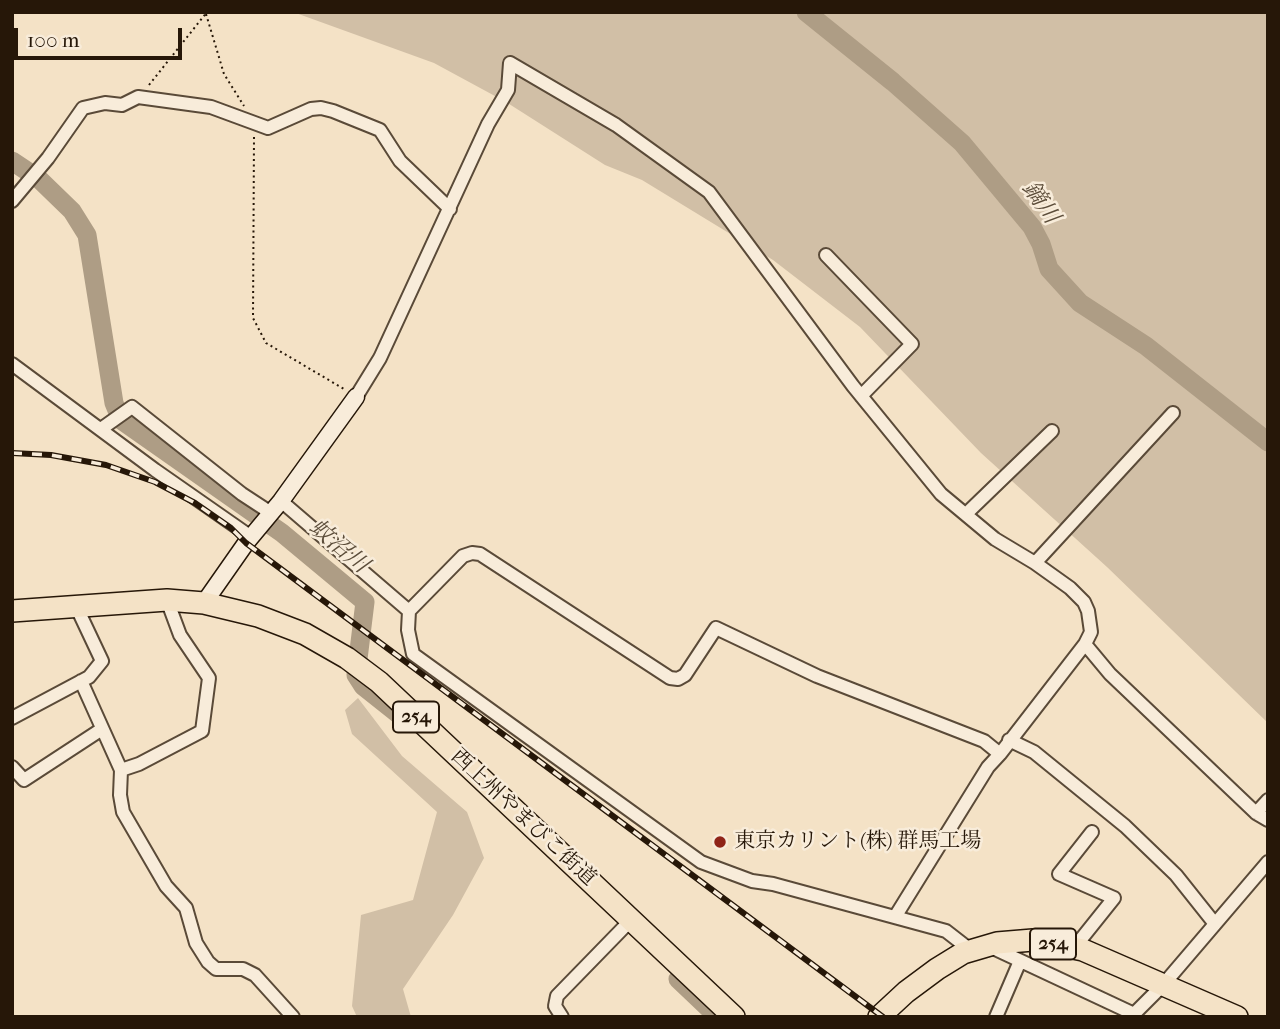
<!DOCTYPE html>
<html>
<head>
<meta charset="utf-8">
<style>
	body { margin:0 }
	#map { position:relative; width:1280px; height:1029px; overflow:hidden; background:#f4e2c6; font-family:"IM FELL French Canon",serif }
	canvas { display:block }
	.frame { position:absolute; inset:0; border:14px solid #261708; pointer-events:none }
	.scale { position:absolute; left:14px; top:28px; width:168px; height:32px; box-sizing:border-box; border:4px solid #261708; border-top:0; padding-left:9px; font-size:21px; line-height:24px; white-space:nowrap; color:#261708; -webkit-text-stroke:5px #f8ecda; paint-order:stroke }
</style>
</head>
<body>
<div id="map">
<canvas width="1280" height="1029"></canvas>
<div class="frame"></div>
<div class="scale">100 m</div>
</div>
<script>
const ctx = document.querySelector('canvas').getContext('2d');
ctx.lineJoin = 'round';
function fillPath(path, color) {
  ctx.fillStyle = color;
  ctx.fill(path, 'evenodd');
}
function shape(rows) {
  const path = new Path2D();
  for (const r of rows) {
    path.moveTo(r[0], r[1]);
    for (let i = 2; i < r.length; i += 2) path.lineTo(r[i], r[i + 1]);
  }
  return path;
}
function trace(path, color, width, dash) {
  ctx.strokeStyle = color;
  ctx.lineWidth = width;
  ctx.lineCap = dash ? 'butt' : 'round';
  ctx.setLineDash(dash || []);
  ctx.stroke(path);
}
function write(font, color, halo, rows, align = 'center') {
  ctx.font = font + ' "IM FELL French Canon","Noto Serif JP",serif';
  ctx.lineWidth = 5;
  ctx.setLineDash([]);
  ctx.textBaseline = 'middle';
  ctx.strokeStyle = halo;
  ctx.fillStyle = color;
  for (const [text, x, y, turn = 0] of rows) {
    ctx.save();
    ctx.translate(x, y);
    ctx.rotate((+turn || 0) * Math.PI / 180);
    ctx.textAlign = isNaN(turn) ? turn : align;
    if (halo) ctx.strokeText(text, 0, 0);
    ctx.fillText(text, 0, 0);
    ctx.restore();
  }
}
fillPath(shape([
	[293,12,1268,12,1268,723,1107,567,981,453,860,327,773,260,642,180,605,165,506,102,434,63],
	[358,698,402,756,467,812,484,858,453,915,403,989,411,1017,357,1017,352,1006,361,915,413,900,437,812,352,734,345,710]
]), '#d1bfa6');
trace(shape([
	[806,12,893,82,962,143,1032,227,1041,244,1049,269,1080,303,1146,346,1268,442],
	[12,161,39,179,72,211,87,235,114,403,121,420,282,533,365,602,356,675,363,686,402,717],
	[678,979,718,1017]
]), '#ae9d85', 19);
const street = shape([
	[12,201,48,158,83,108,105,103,122,105,138,97,211,107,268,128,311,109,321,108,333,111,380,130,400,161,450,209],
	[826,255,912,344,861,396],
	[12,364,155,470,251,537],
	[356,397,380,358,488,124,508,90,510,63,616,125,709,192,853,386,941,494,995,539,1035,563,1070,588,1084,602,1088,611,1091,632,1085,644,1000,754,988,767,895,917],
	[101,429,132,407,242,494,271,513],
	[281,501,409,611],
	[967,513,1052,431],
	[1035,563,1173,413],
	[1085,644,1110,674,1256,813,1268,820],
	[81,681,121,770,120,795,123,812,166,886,186,908,196,943,208,962,216,969,243,969,255,975,293,1017],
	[12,718,89,677,102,661,77,608],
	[1009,740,1034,752,1125,826,1176,875,1215,924],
	[12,767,24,780,102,729],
	[121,770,139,764,202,731,209,678,180,635,167,600],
	[1256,813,1268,800],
	[991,947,1134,1014,1135,1017],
	[1074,948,1114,898,1059,874,1092,832],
	[963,953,964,945,946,931,773,884,752,881,701,862,413,654,408,630,409,611,463,556,472,553,480,554,670,678,678,679,685,675,716,628,817,676,984,741,1000,754],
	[1134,1014,1163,985,1268,862],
	[562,1017,555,1006,557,996,631,920],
	[996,1017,1020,961]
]);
const secondary = shape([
	[204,603,246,543,281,501,356,397]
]);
const highway = shape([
	[12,611,167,600,204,603,258,616,305,634,347,658,379,682,734,1017],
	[879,1017,906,992,937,969,963,953,997,943,1033,940,1083,950,1237,1017]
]);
trace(street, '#5a4a38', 16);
trace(secondary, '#261708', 19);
trace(highway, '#261708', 24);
trace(shape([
	[206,14,224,74,244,106],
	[149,85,207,12],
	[254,137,253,318,266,343,344,389]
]), '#261708', 2, [2, 3.5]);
trace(street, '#f8ecda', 12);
trace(secondary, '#f8ecda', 16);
trace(highway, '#f4e2c6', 21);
const rail = shape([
	[12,453,51,455,106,465,155,482,195,503,231,528,246,543,883,1017]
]);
trace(rail, '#261708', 6);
trace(rail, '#f8ecda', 3.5, [10]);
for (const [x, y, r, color] of [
	[720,842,7,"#8f2418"]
]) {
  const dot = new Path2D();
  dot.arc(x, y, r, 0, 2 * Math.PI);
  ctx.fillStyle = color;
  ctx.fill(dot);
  trace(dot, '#f8ecda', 2.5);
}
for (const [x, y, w] of [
	[416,717,46],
	[1053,944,46]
]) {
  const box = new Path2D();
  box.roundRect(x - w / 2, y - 15.5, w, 31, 5);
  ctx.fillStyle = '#f8ecda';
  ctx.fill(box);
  trace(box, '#261708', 2);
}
write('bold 19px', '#261708', null, [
	["254",416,717],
	["254",1053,944]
]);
write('21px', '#261708', '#f8ecda', [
	["西上州やまびこ街道",523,818,43]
]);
write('21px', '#261708', '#f8ecda', [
	["東京カリント(株) 群馬工場",734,842]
], 'left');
write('italic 23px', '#5c4d3a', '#f8ecda', [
	["鏑川",1040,203,55],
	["蚊沼川",338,547,40]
]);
</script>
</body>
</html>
